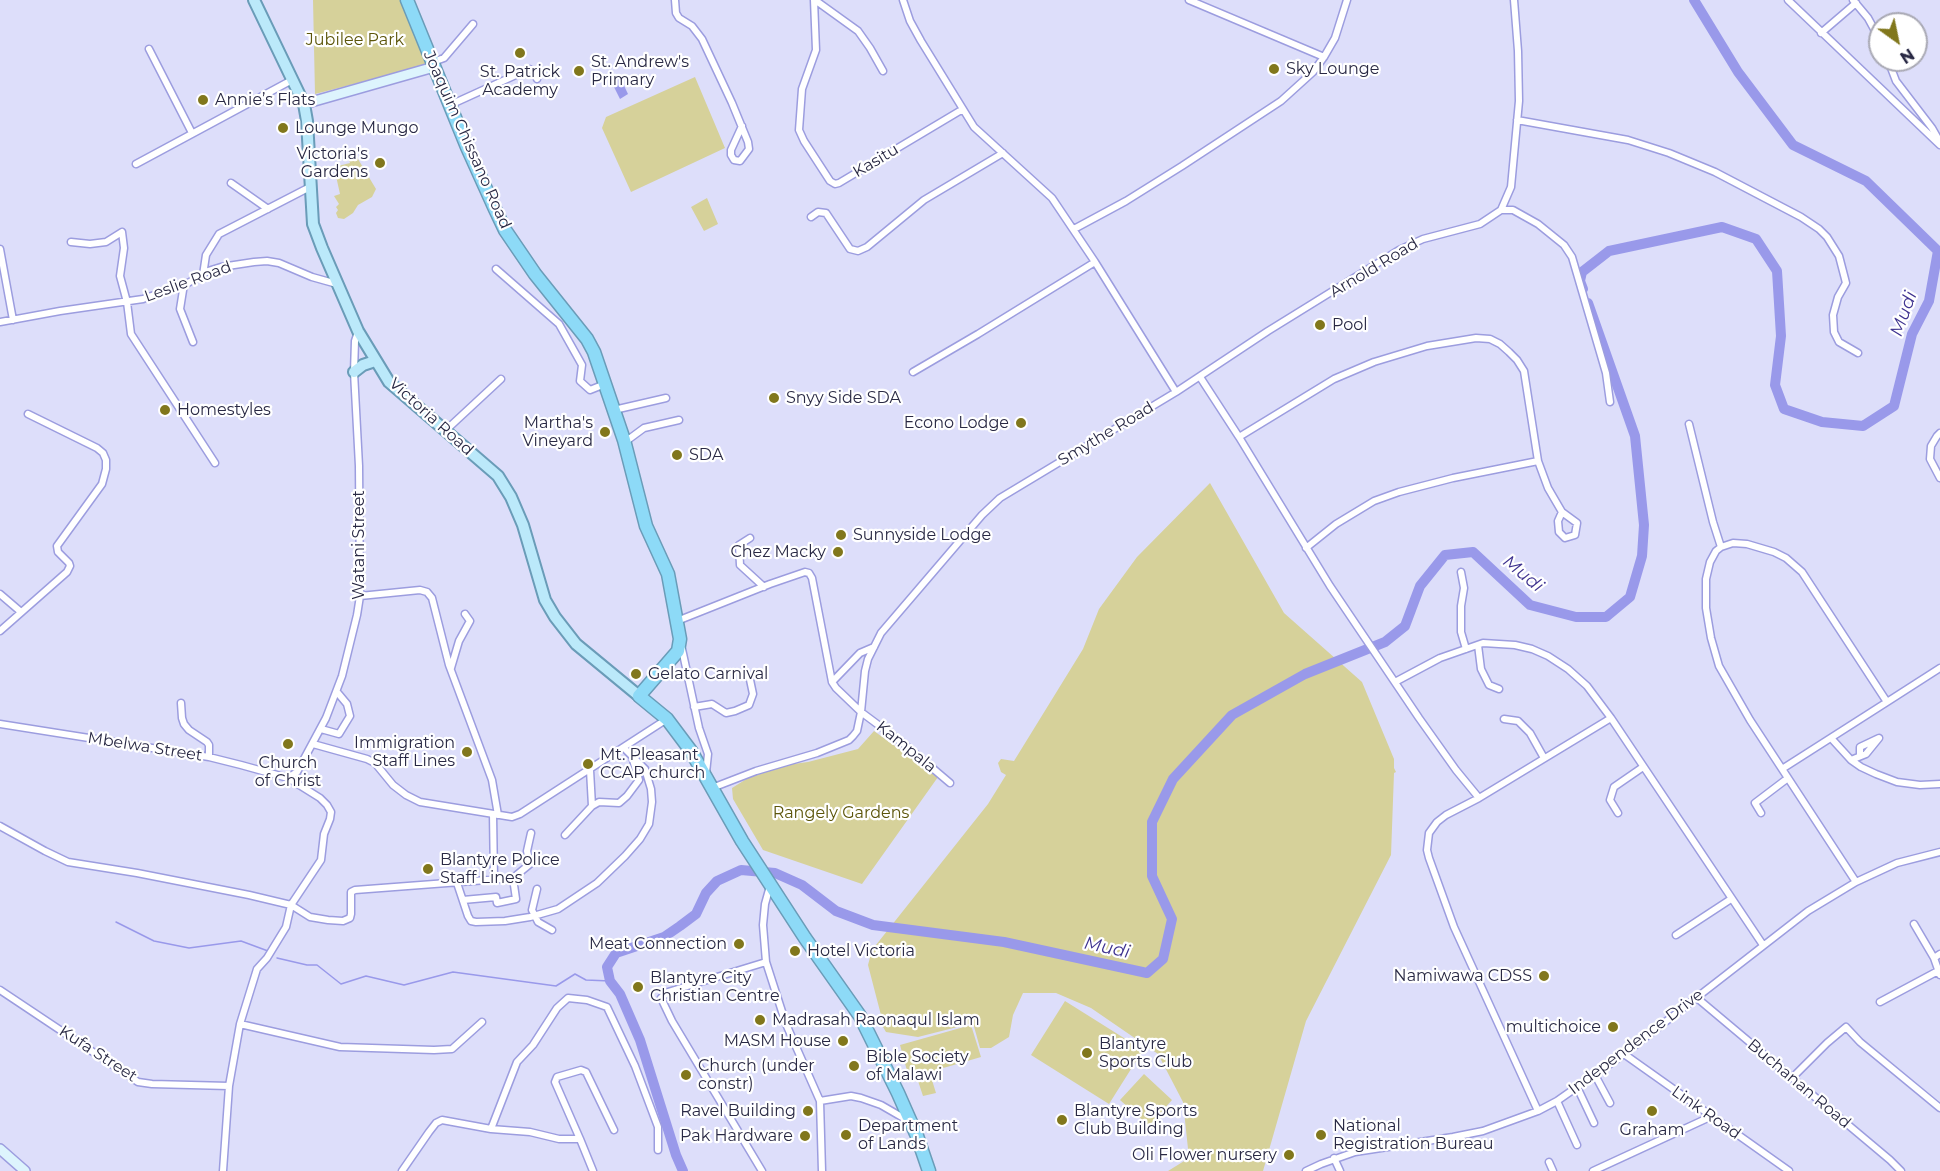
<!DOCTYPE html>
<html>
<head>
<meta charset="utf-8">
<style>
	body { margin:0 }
	#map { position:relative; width:1940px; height:1171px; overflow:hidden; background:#dddefa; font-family:Montserrat,sans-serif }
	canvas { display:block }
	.north { position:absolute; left:1868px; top:12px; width:60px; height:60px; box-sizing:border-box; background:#fff; border:2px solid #a9a9b4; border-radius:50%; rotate:147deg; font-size:16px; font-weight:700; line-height:24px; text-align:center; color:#292944 }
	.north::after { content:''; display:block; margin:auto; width:21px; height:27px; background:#81771c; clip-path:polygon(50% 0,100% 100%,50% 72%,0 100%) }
</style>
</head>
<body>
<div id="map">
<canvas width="1940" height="1171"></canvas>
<div class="north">N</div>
</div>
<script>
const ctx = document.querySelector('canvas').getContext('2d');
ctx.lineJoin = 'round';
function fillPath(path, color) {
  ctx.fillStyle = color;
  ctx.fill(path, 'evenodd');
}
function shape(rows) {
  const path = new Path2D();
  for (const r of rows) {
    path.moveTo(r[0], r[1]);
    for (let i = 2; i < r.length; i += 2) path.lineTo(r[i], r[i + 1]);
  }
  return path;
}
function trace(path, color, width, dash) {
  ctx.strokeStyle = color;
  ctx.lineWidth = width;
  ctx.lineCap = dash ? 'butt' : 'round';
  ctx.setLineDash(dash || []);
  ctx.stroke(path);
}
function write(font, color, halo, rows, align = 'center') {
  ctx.font = font + ' Montserrat,sans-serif';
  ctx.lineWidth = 4.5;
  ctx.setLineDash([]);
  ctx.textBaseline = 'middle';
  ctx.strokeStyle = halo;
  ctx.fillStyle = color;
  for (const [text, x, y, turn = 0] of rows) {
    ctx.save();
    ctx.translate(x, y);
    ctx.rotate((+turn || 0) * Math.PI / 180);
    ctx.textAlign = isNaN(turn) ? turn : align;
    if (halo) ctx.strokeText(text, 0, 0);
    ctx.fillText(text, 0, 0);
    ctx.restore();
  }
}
fillPath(shape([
	[313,0,403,0,428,65,315,94],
	[695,77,725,148,631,192,602,128,606,117],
	[347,152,355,154,376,189,372,197,358,205,353,213,344,219,338,218,336,213,338,210,336,207,339,204,334,196,340,194,334,167,350,163],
	[707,198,718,224,704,231,691,207],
	[1210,483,1284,613,1362,682,1394,759,1394,768,1396,772,1394,773,1391,855,1306,1021,1263,1171,1168,1171,1189,1158,1183,1102,1158,1054,1091,1008,1056,993,1023,993,1013,1015,1009,1037,991,1048,980,1048,973,1023,918,1037,886,1032,880,1022,882,1019,868,965,872,950,988,804,1006,775,1001,772,998,763,1001,759,1014,761,1083,649,1099,609,1137,557],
	[874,731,938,777,862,884,763,850,733,799,732,788,764,768,808,762,858,749],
	[1065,1001,1143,1050,1109,1104,1031,1055],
	[971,1025,981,1057,909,1078,900,1045],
	[1144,1074,1172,1100,1149,1126,1120,1100],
	[931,1077,936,1093,923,1096,918,1081]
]), '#d6d19a');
fillPath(shape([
	[619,75,628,94,620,99,610,79]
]), '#9999ea');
trace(shape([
	[116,922,154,941,189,948,241,941,268,951],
	[277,958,307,965,317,965,341,984,366,976,404,985,453,972,556,986,575,974,586,980,610,981]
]), '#9999ea', 1.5);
trace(shape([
	[1583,289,1580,281,1582,272,1609,251,1722,227,1756,239,1777,271,1781,336,1775,385,1784,409,1822,422,1863,426,1894,406,1912,334,1929,301,1938,251,1866,181,1793,145,1738,72,1694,0],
	[683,1171,676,1155,640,1040,620,994,610,981,607,967,616,953,664,937,680,926,696,914,706,893,717,881,741,870,775,873,802,885,836,911,873,925,1004,942,1147,973,1163,959,1172,919,1152,876,1152,822,1173,779,1232,715,1305,674,1385,642,1405,626,1420,586,1445,555,1473,552,1530,605,1576,617,1606,617,1630,597,1642,556,1644,525,1635,436,1588,303]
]), '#9999ea', 10);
const street = shape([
	[675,0,676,13,679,18,692,26,702,39,732,103,748,142,749,149,740,161,734,160,731,155,731,150,742,126],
	[814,0,816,50,802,89,799,130,804,141,830,181,835,184,839,183,963,109],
	[815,0,858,31,870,48,883,71],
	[903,0,910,21,921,41,974,127,1052,198,1095,262,1176,392],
	[1189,0,1324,57],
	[1788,0,1940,145],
	[1853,0,1868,18,1880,40],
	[1821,33,1856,3],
	[149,49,192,133],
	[1888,60,1896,81,1932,128,1940,142],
	[433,62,444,58,473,24],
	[450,105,529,69,534,71,537,79],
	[1517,120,1628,140,1669,153,1715,172,1801,217,1819,229,1827,237,1839,256,1845,279,1846,283,1838,297,1833,315,1834,332,1839,342,1858,353],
	[136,164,292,80],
	[231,183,268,209],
	[1501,210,1513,210,1538,224,1564,245,1572,257,1606,373,1610,402],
	[811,217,818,212,826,213,850,249,858,251,867,247,924,200,1003,153],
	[1074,229,1126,201,1182,166,1281,101,1313,72,1324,57,1335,38,1347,0],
	[71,242,90,244,106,242,122,232,124,248,120,276,127,302,131,334,215,463],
	[0,249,13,320],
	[496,269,559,324,582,365,580,381,590,390,605,384],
	[203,275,206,255,219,234,310,187],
	[184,284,180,309,193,342],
	[0,322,60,311,143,299,188,283,208,271,221,267,254,262,267,261,279,263,312,277,337,284],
	[913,372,978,334,1095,262],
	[1200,377,1239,437,1330,586,1419,718,1456,770,1479,798],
	[614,410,666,398],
	[1689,424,1713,522,1721,547],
	[445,431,501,379],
	[1940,433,1937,436,1931,446,1930,459,1940,478],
	[1239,437,1334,379,1374,362,1427,346,1476,338,1490,339,1500,344,1509,352,1517,360,1524,371,1538,461,1548,488,1562,512,1577,523,1575,535,1565,538,1559,532,1558,521,1562,512],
	[625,442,644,428,679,420],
	[750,538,739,545,740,565,764,587],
	[1306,548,1336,524,1374,501,1399,492,1453,478,1538,461],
	[1461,572,1464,588,1461,606,1461,632,1466,649],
	[0,594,21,612],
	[360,596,420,590,427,592,432,598,449,665,492,780,498,815],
	[677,621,770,584,805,572,809,573,812,578,832,682,836,688,861,712,904,744,950,783],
	[0,631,67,572,70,566,69,563,58,552,57,546,102,484,106,469,106,460,103,453,97,448,28,414],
	[1478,645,1481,669,1489,685,1499,689],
	[682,649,699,728,708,754,706,773],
	[451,668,459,641,470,621,465,614],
	[832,682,860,653,874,647],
	[1395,682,1440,658,1483,643,1515,645,1532,649,1548,656,1568,669,1587,686,1611,718,1763,945],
	[1887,702,1940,668],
	[181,703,182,718,184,724,189,730,207,742,209,745,209,757],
	[694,707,712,704,726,713,735,711,749,705,753,694,749,675],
	[1504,719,1518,721,1530,733,1544,758],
	[0,724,209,757,241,765,288,778,320,798,327,805,331,812,330,819,324,834,321,860,291,905,286,927,267,958,257,969,240,1024,229,1086],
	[321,729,339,734,350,716,347,704,337,692],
	[1831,738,1851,760,1861,767,1876,774,1897,782,1920,785,1940,784],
	[313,744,367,759,375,763,393,785,406,795,420,802,512,817,520,814,667,719],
	[1851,760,1866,754,1879,738,1860,747,1860,755],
	[1782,769,1887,702,1802,572,1786,558,1774,552,1747,544,1733,543,1721,547,1716,551,1710,562,1706,579,1706,608,1711,638,1719,666,1750,720,1856,882],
	[288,778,297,772,326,718,342,676,357,615,360,596,359,466,354,372,355,341,358,332],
	[712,788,756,771,817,753,849,740,853,736,857,731,861,712,865,671,868,659,881,633,982,515,1000,498,1176,392,1268,331,1399,250,1423,239,1480,224,1501,210,1511,187,1519,101,1518,51,1514,0],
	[592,806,599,802,619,803,627,796,639,780,633,760],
	[1618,813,1610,800,1614,787,1643,767],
	[1761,813,1755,803,1788,778],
	[493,814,494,879],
	[0,826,45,851,68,862,137,873,249,895,291,905,310,917,328,920,343,921,350,918,351,914,351,892,355,890,513,878,516,899,497,903,496,897,463,900],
	[565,835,592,806,590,770],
	[513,878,530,864,527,851,531,833],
	[457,883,468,916,471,921,476,922,505,921,530,917,558,909,597,883,625,856,640,839,649,824,652,802,651,789,645,769,624,748],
	[770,886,765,904,763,925,766,962,786,1024,820,1101,822,1171],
	[537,889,532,910,538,922,552,930],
	[1914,924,1934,958],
	[1676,935,1731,899],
	[1940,954,1934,958,1940,975],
	[0,990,138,1082,152,1084,229,1086,223,1171],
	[1697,998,1890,1160,1901,1171],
	[1880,1002,1938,971],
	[240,1024,340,1047,434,1050,452,1049,482,1022],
	[1624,1054,1789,1171],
	[1595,1075,1610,1103],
	[1792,1078,1827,1043,1846,1027,1860,1042,1940,1108],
	[1577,1087,1594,1123],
	[820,1101,851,1096,861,1098,881,1105,907,1120],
	[1557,1101,1577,1145],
	[1538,1111,1454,927,1429,858,1427,850,1429,833,1437,822,1446,815,1479,798,1611,718],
	[491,1129,517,1062,533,1045,557,1008,568,998,587,1000,607,1007,635,1066,658,1127,658,1150],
	[580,1139,555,1082,557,1077,581,1070,586,1072,614,1130],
	[1334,1158,1340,1171],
	[1549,1162,1553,1171],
	[402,1171,429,1132,436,1123,442,1120,491,1129,530,1132,559,1139,580,1139,593,1171],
	[762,1171,672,1021,661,998,668,992,766,962],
	[1306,1171,1321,1164,1355,1152,1453,1137,1483,1131,1538,1111,1557,1101,1624,1054,1808,911,1856,882,1897,863,1940,852],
	[1593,1171,1710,1117]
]);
const secondary = shape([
	[304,104,434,67],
	[0,1149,25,1171]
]);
const primary = shape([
	[254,0,304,104,307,121,313,224,322,248,358,331,389,382,498,476,511,497,523,525,545,600,555,617,576,644,639,696],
	[354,372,363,365,375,361]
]);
const highway = shape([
	[407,0,467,147,495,209,505,230,535,274,587,339,594,352,624,440,646,526,668,574,680,639,678,651,639,696,667,719,691,751,742,841,805,938,860,1016,898,1093,917,1136,929,1171]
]);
trace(street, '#9c9ddf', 9);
trace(secondary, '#9c9ddf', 12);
trace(primary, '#6a9cb8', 14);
trace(highway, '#6a9cb8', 15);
trace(street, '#fff', 6);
trace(secondary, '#ddf4fd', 9);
trace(primary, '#bbe9fa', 10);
trace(highway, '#8ddaf7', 12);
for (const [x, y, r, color] of [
	[520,53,6,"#81771c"],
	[1274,69,6,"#81771c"],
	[579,71,6,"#81771c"],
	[203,100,6,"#81771c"],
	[283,128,6,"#81771c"],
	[380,163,6,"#81771c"],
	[1320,325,6,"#81771c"],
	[774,398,6,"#81771c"],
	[165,410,6,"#81771c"],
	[1021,423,6,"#81771c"],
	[605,432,6,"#81771c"],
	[677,455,6,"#81771c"],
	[841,535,6,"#81771c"],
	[838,552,6,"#81771c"],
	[636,674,6,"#81771c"],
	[288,744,6,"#81771c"],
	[467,752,6,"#81771c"],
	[588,764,6,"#81771c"],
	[428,869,6,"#81771c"],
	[739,944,6,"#81771c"],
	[795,951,6,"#81771c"],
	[1544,976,6,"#81771c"],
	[638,987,6,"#81771c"],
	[760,1020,6,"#81771c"],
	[1613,1027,6,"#81771c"],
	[843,1041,6,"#81771c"],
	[1087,1053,6,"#81771c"],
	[854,1066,6,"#81771c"],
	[686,1075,6,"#81771c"],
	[808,1111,6,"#81771c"],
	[1652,1111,6,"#81771c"],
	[1062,1120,6,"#81771c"],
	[846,1135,6,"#81771c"],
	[1321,1135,6,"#81771c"],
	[805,1136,6,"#81771c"],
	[1289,1155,6,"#81771c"]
]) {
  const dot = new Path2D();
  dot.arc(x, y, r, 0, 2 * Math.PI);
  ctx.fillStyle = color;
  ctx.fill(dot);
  trace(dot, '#fff', 2);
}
write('16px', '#5c550a', '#fff', [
	["Jubilee Park",355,40],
	["Rangely Gardens",841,813]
]);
write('16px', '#292944', '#fff', [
	["St. Andrew's",591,62],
	["Primary",591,80],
	["Sky Lounge",1286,69],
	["St. Patrick",520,72,"center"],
	["Academy",520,90,"center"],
	["Annie’s Flats",215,100],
	["Lounge Mungo",295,128],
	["Victoria's",368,154,"right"],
	["Gardens",368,172,"right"],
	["Pool",1332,325],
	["Snyy Side SDA",786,398],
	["Homestyles",177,410],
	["Martha's",593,423,"right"],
	["Vineyard",593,441,"right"],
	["Econo Lodge",1009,423,"right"],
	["SDA",689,455],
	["Sunnyside Lodge",853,535],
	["Chez Macky",826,552,"right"],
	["Gelato Carnival",648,674],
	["Immigration",455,743,"right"],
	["Staff Lines",455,761,"right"],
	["Mt. Pleasant",600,755],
	["CCAP church",600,773],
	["Church",288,763,"center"],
	["of Christ",288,781,"center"],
	["Blantyre Police",440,860],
	["Staff Lines",440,878],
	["Meat Connection",727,944,"right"],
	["Hotel Victoria",807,951],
	["Namiwawa CDSS",1532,976,"right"],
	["Blantyre City",650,978],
	["Christian Centre",650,996],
	["Madrasah Raonaqul Islam",772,1020],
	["multichoice",1601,1027,"right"],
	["MASM House",831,1041,"right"],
	["Blantyre",1099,1044],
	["Sports Club",1099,1062],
	["Bible Society",866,1057],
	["of Malawi",866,1075],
	["Church (under",698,1066],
	["constr)",698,1084],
	["Ravel Building",796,1111,"right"],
	["Blantyre Sports",1074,1111],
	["Club Building",1074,1129],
	["Department",858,1126],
	["of Lands",858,1144],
	["National",1333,1126],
	["Registration Bureau",1333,1144],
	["Graham",1652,1130,"center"],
	["Pak Hardware",793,1136,"right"],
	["Oli Flower nursery",1277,1155,"right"]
], 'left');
write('16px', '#292944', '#fff', [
	["Joaquim Chissano Road",467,140,66],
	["Kasitu",876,161,-31],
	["Arnold Road",1374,268,-31],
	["Leslie Road",188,282,-20],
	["Victoria Road",431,417,42],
	["Smythe Road",1106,434,-31],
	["Watani Street",359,545,-90],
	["Mbelwa Street",145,747,9],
	["Kampala",906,747,39],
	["Independence Drive",1636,1042,-37],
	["Kufa Street",98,1054,33],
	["Buchanan Road",1799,1084,40],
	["Link Road",1706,1113,35]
]);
write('italic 18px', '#3f3390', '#fff', [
	["Mudi",1904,314,-70],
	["Mudi",1523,574,40],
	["Mudi",1107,948,12]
]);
</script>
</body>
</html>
